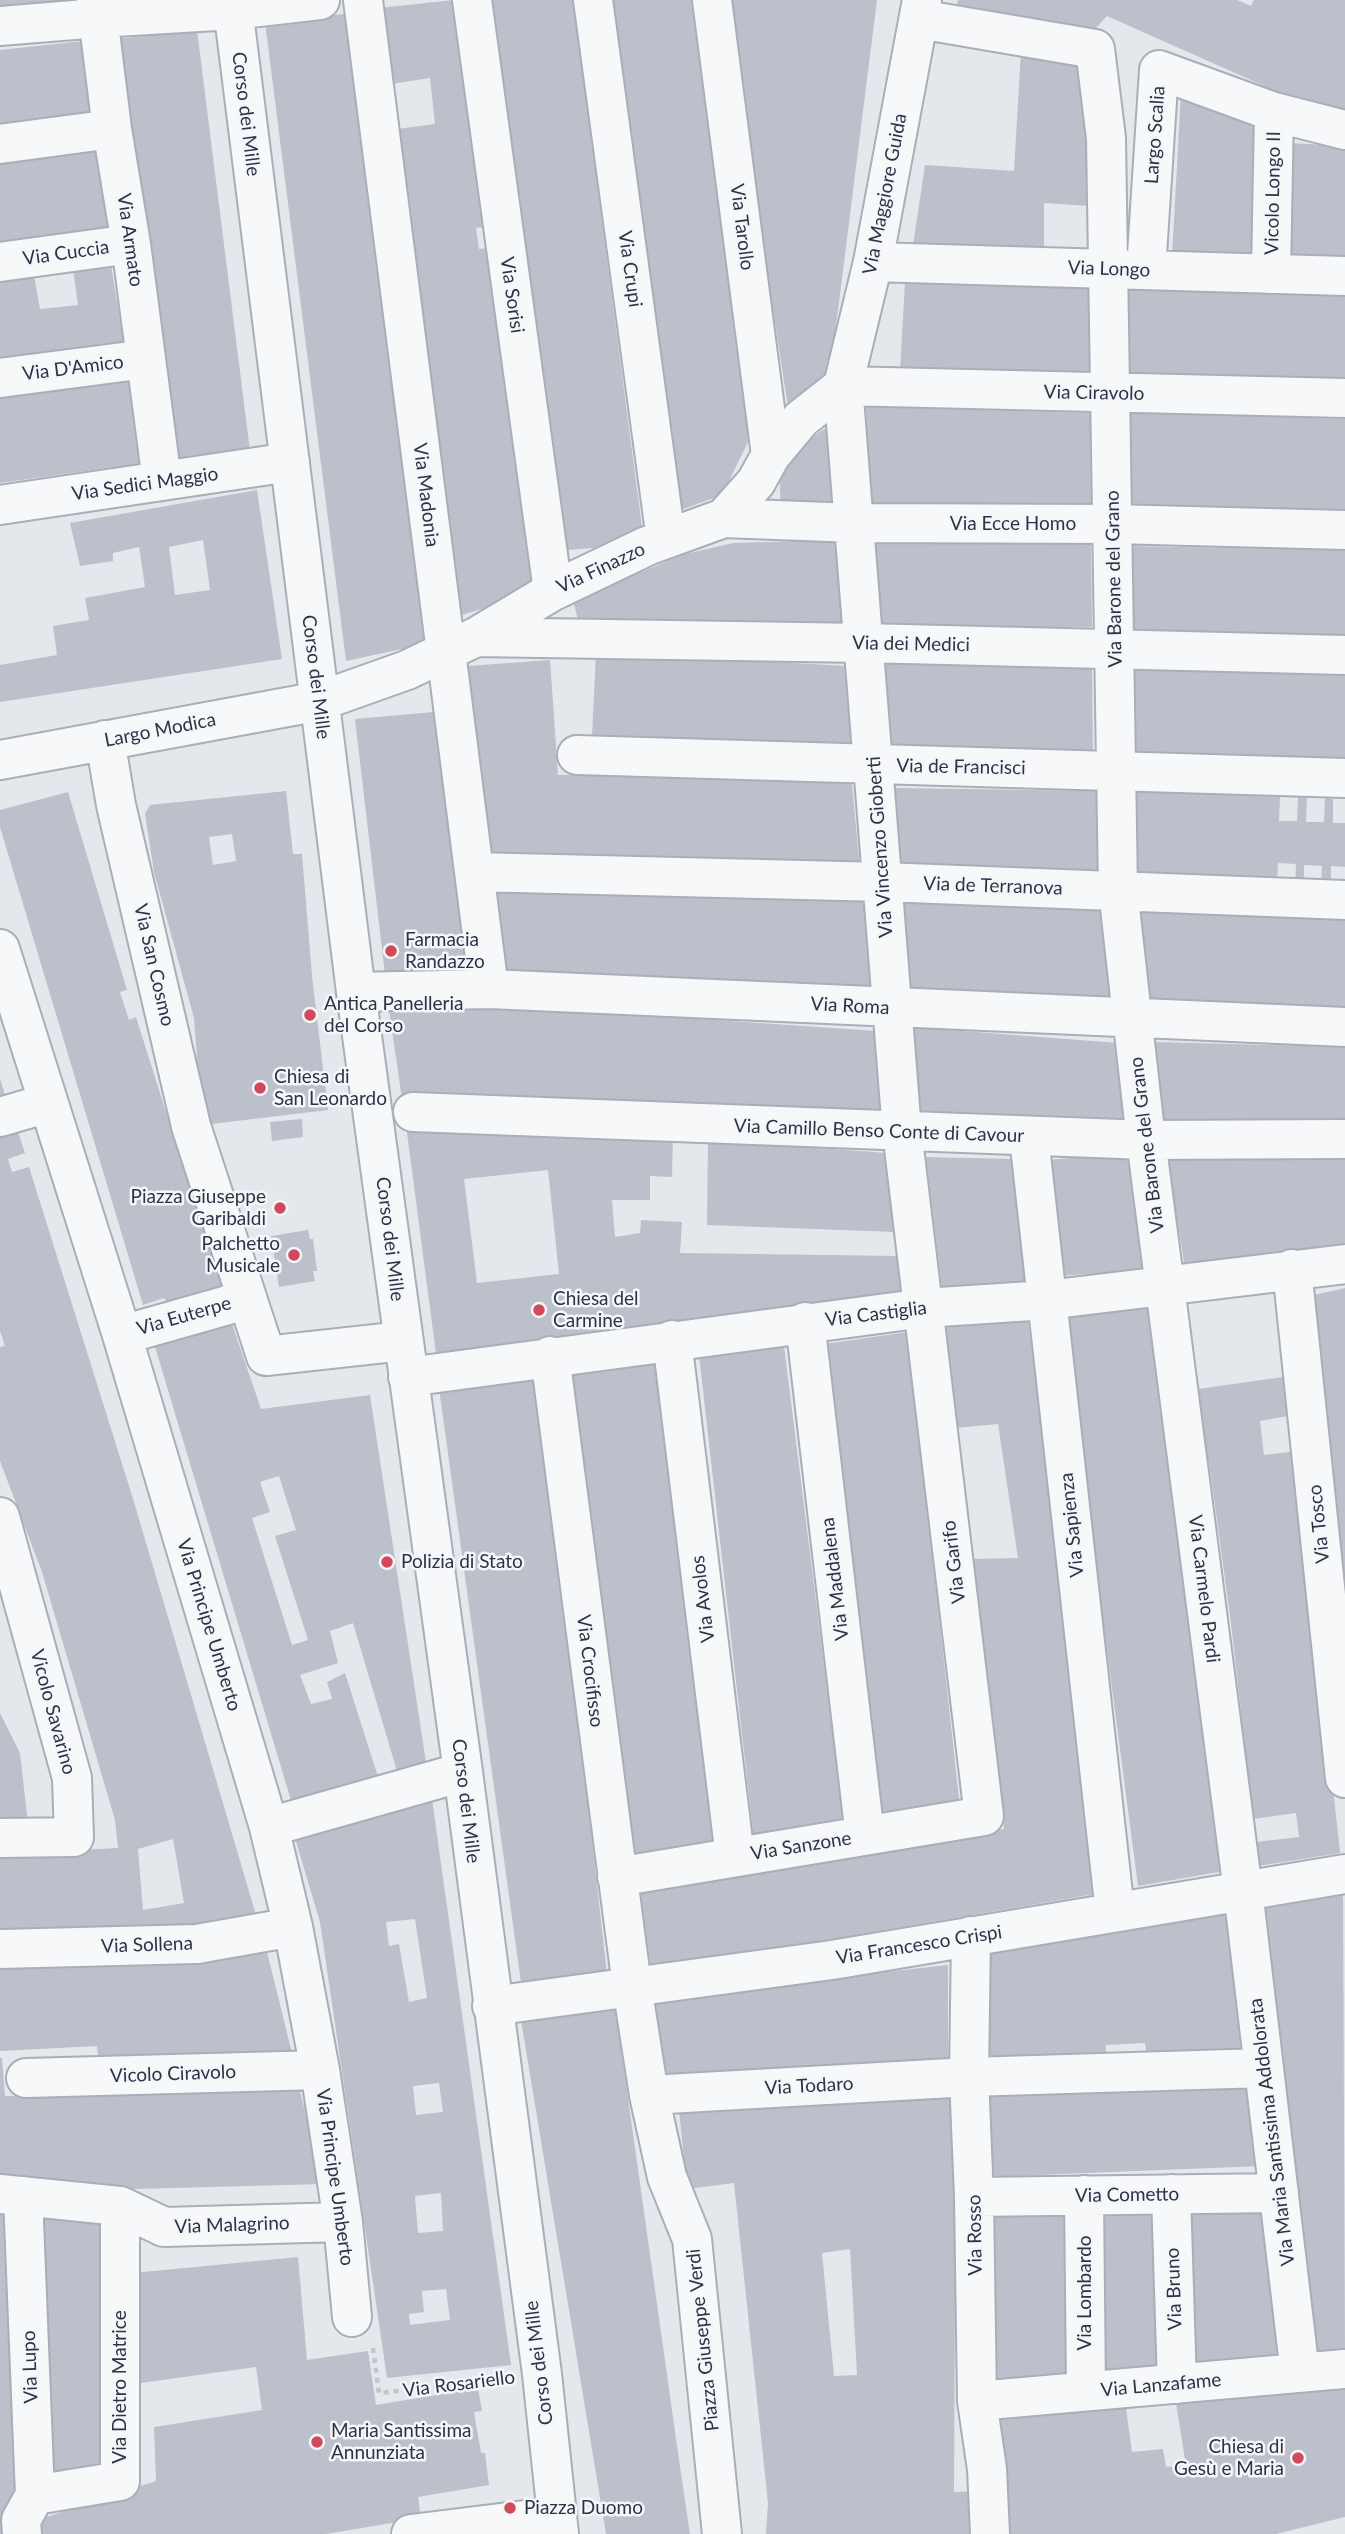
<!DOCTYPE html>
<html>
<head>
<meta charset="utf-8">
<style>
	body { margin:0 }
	canvas { display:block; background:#e4e7ec }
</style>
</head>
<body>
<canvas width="1345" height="2534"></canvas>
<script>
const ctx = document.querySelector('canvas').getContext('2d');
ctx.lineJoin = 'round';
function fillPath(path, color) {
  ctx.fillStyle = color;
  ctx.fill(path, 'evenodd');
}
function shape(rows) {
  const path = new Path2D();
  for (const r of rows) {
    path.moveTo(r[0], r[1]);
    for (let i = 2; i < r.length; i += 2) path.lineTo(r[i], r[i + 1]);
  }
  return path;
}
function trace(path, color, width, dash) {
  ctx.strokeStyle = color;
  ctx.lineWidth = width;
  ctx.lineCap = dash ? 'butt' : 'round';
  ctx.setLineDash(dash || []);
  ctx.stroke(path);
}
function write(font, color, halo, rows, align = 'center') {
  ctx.font = font + ' Lato,sans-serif';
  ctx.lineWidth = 5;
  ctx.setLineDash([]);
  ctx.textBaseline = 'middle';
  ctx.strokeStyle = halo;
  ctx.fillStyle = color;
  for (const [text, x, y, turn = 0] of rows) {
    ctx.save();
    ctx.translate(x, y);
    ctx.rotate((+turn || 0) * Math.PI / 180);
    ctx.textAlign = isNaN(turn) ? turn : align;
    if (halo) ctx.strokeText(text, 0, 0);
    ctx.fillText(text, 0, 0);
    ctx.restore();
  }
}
fillPath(shape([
	[0,0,78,0,78,5,0,14],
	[454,0,484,227,476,228,479,249,488,248,540,591,462,615,398,129,435,124,430,78,391,84,379,8],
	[492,0,573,0,642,527,607,547,567,550,542,417],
	[609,0,691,0,750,438,722,495,678,511],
	[726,0,877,0,830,374,789,414],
	[958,0,1237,0,1251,6,1254,0,1345,0,1345,113,1309,106,1107,16,1094,30,956,9],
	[344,14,425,644,346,661,265,22],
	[197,30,250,451,174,464,116,39],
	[83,41,93,115,0,128,0,50],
	[1021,51,1085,60,1089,206,1044,203,1044,253,912,252,925,165,1014,171],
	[1181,92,1261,116,1256,260,1172,256],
	[1289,143,1345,146,1345,261,1283,258],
	[96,146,108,231,0,245,0,159],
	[111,265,124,345,0,359,0,279,34,275,40,309,78,305,73,269],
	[905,280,1089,287,1090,376,900,372],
	[1119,288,1345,295,1345,384,1121,379],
	[130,377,143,463,0,483,0,392],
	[866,407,1090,413,1091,506,870,507],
	[1122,412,1345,419,1345,515,1124,511],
	[824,429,831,429,832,515,781,515,779,461],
	[257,490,282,659,0,702,0,665,57,655,53,626,89,620,85,598,145,587,139,547,113,553,113,561,80,566,70,523],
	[203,540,210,590,175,595,169,547],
	[835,540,843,628,578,620,573,600,685,554,733,543],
	[873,541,1091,543,1092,627,878,627],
	[1125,546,1345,550,1345,639,1127,633],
	[596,652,847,666,851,751,751,742,592,736],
	[550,660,558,775,625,775,852,784,860,869,487,855,474,759,468,666],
	[880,661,1092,668,1093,759,890,754],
	[1127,668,1345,673,1345,765,1129,760],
	[433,712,467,974,385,975,355,719],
	[895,788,1101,791,1099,878,897,875],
	[286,791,293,854,302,854,312,976,328,1110,203,1125,194,1063,197,1057,194,1018,154,872,145,814,150,805],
	[232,834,236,861,213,865,209,837],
	[1130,791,1280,797,1279,821,1297,821,1298,797,1307,798,1306,822,1324,822,1325,798,1333,799,1333,823,1345,823,1345,867,1331,866,1331,890,1321,890,1322,866,1304,865,1304,889,1295,888,1296,864,1278,863,1277,888,1132,883],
	[68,792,127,990,120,992,129,1020,136,1017,171,1128,176,1126,229,1290,170,1307,164,1298,143,1305,0,827,0,810],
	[494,891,717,894,864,902,872,991,502,972],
	[900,900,1100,908,1111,1002,907,990],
	[1137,908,1345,915,1345,1012,1152,1005],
	[389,1009,584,1011,877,1031,885,1115,581,1099,402,1099],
	[911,1027,1118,1043,1127,1126,915,1118],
	[1156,1042,1345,1047,1345,1127,1164,1127],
	[0,1079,7,1101,0,1103],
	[302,1119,303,1137,272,1141,270,1122],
	[406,1125,673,1136,672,1177,650,1176,650,1200,612,1200,615,1237,640,1233,641,1220,682,1222,680,1253,898,1256,902,1296,675,1325,635,1326,624,1332,436,1354],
	[548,1170,559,1274,477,1283,464,1179],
	[18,1132,25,1153,8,1159,12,1172,29,1167,134,1502,259,1925,0,1937,0,1854,118,1848,115,1820,42,1572,0,1461,0,1347,5,1346,0,1331,0,1137],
	[173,1839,184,1903,143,1910,138,1849],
	[708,1140,887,1153,896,1232,707,1225],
	[1166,1151,1345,1152,1345,1251,1185,1268],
	[1130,1153,1148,1269,1061,1276,1047,1160],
	[926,1157,1014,1159,1029,1282,942,1288],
	[308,1230,310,1239,313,1239,317,1271,313,1271,315,1281,279,1287,271,1236],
	[1345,1288,1345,1576,1343,1576,1314,1295],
	[1152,1305,1225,1871,1138,1886,1063,1315],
	[228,1312,261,1409,370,1395,427,1769,399,1778,353,1623,330,1631,338,1663,300,1675,311,1704,332,1699,327,1682,345,1673,379,1780,293,1807,153,1340],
	[279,1476,296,1530,275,1536,308,1640,292,1645,252,1518,270,1512,260,1482],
	[1028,1320,1101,1893,651,1970,640,1888,1004,1829,971,1559,1018,1558,998,1424,955,1428,942,1328],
	[908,1332,960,1808,881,1821,824,1344],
	[784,1346,844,1825,754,1840,699,1355],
	[671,1361,665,1399,713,1847,635,1859,572,1370],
	[540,1375,607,1974,522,1990,439,1388],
	[1290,1376,1293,1415,1260,1421,1264,1455,1297,1451,1340,1853,1258,1866,1256,1842,1299,1837,1296,1813,1253,1819,1231,1623,1209,1462,1204,1462,1198,1389],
	[0,1713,20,1753,28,1824,0,1826],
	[432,1799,511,2365,387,2378,320,1922,295,1838],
	[415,1919,427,1998,409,2002,399,1944,389,1946,386,1922],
	[439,2083,443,2112,416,2115,413,2086],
	[441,2193,443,2231,418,2233,415,2196],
	[446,2289,450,2320,410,2325,409,2314,424,2312,422,2291],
	[1343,1890,1345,2354,1311,2357,1263,1904],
	[1228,1910,1248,2053,1147,2056,1145,2043,1106,2045,1106,2057,986,2060,986,1951],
	[265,1944,293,2057,99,2062,97,2046,0,2051,0,1964],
	[948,1965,948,2062,663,2076,654,1998],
	[614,1999,680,2467,690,2534,606,2534,520,2014],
	[0,2058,2,2058,5,2096,190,2094,299,2088,324,2184,135,2189,0,2178],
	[1255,2089,1262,2166,986,2177,989,2093],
	[956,2093,954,2492,981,2491,984,2534,766,2534,768,2503,734,2183,687,2189,679,2111],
	[850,2249,857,2375,834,2376,822,2253],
	[0,2204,9,2204,16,2450,14,2534,0,2534],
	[1267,2204,1283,2359,1192,2367,1189,2206],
	[1162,2207,1168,2369,1097,2375,1095,2209],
	[1065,2210,1070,2378,987,2385,985,2213],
	[35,2211,101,2216,99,2477,46,2488],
	[298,2257,307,2360,368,2351,376,2405,478,2388,482,2411,474,2412,481,2453,485,2453,489,2485,418,2497,421,2518,326,2534,28,2534,25,2524,156,2481,154,2427,262,2410,256,2367,141,2383,133,2273],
	[1345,2387,1345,2517,1276,2534,1006,2534,1001,2419,1126,2408,1132,2452,1163,2449,1166,2467,1186,2466,1176,2403]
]), '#bbc0ca');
const minor = shape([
	[96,0,112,129,131,244,162,481],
	[232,0,356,992,463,1772,542,2374,559,2534],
	[363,0,489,989],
	[472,0,553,591],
	[593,0,666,539],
	[712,0,771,455],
	[919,19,1095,49,1106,138,1118,890,1146,1140,1243,1891,1300,2373],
	[0,26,98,18,233,10,320,0],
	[0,144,112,129],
	[0,262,131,244],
	[873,262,1345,276],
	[1146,270,1159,70,1274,112,1345,130],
	[1271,274,1274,112],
	[0,378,146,359],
	[843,386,1345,398],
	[0,505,290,462],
	[724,518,855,523,1113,524,1345,530],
	[476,637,864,643,1345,655],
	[105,740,116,805,191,1126,266,1356,403,1341],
	[577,755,1345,778],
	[0,760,320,701,407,670,476,637,553,591,647,546,724,518,756,482,771,455,801,419,843,386],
	[474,872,883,882,1345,900],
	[0,949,122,1335,269,1827,293,1927,320,2070,343,2222,352,2317],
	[356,992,489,989,1345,1027],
	[413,1112,1146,1140,1345,1139],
	[0,1117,48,1103],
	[1029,1137,1115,1912],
	[1292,1269,1345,1778],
	[805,1322,865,1836],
	[122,1335,228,1305,245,1297],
	[672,1340,735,1857],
	[550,1356,632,1986,649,2095,667,2177,692,2239,722,2534],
	[408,1377,924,1308,1047,1300,1345,1264],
	[0,1517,72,1778,74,1837,0,1838],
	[269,1827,463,1772],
	[617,1877,984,1816,902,1131,843,386,873,262,922,0],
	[971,1936,969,2077,974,2197,977,2401,987,2469,990,2534],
	[0,1949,197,1944,293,1927],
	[492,2006,832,1960,1345,1874],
	[26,2078,320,2070],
	[649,2095,969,2077,1264,2068],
	[0,2194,120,2206,164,2227,343,2222],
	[1171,2194,1177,2384],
	[1084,2195,1086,2391],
	[974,2197,1279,2193],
	[977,2401,1345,2369],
	[35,2495,120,2481,120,2206],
	[22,2534,21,2520,35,2495,23,2196],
	[411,2534,557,2516]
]);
trace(minor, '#a9aeb7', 42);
trace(shape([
	[373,2348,379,2393,503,2379]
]), '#c2c5cb', 4.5, [5, 5]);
trace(minor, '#f7f8fa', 38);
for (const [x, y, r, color] of [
	[391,951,7,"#d1495b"],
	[310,1015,7,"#d1495b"],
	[260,1088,7,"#d1495b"],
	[280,1208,7,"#d1495b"],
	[294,1255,7,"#d1495b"],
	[539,1310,7,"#d1495b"],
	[387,1562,7,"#d1495b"],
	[317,2442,7,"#d1495b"],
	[1298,2458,7,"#d1495b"],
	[510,2508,7,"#d1495b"]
]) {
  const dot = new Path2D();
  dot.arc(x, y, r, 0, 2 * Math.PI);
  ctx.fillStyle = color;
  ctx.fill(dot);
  trace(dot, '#f4f6f9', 2.5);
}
write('19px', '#2b3445', '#f4f6f9', [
	["Corso dei Mille",246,114,83],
	["Largo Scalia",1155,135,-86],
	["Vicolo Longo II",1273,193,-89],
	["Via Maggiore Guida",885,194,-79],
	["Via Tarollo",742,227,83],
	["Via Armato",130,240,82],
	["Via Cuccia",66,253,-8],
	["Via Crupi",630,269,82],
	["Via Longo",1109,269,2],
	["Via Sorisi",512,295,82],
	["Via D'Amico",73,368,-7],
	["Via Ciravolo",1094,393,1],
	["Via Sedici Maggio",145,484,-8],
	["Via Madonia",426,495,83],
	["Via Ecce Homo",1013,524],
	["Via Finazzo",601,568,-25],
	["Via Barone del Grano",1114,579,-91],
	["Via dei Medici",911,644,1],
	["Corso dei Mille",316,677,83],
	["Largo Modica",160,730,-11],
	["Via de Francisci",961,767,1],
	["Via Vincenzo Gioberti",880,847,-94],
	["Via de Terranova",993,886,2],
	["Via San Cosmo",154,965,77],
	["Via Roma",850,1006,3],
	["Via Camillo Benso Conte di Cavour",879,1131,2],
	["Via Barone del Grano",1147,1145,-97],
	["Corso dei Mille",390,1239,83],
	["Via Castiglia",876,1314,-7],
	["Via Euterpe",184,1316,-16],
	["Via Tosco",1319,1524,-96],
	["Via Sapienza",1072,1525,-96],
	["Via Garifo",954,1562,-97],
	["Via Maddalena",835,1579,-97],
	["Via Carmelo Pardi",1204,1589,83],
	["Via Avolos",703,1599,-97],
	["Via Principe Umberto",209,1625,73],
	["Via Crocifisso",590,1671,83],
	["Vicolo Savarino",53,1712,75],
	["Corso dei Mille",466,1801,83],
	["Via Sanzone",801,1846,-9],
	["Via Sollena",147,1945,-2],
	["Via Francesco Crispi",919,1945,-9],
	["Vicolo Ciravolo",173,2074,-2],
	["Via Todaro",809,2086,-3],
	["Via Maria Santissima Addolorata",1272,2132,-97],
	["Via Principe Umberto",335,2177,82],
	["Via Cometto",1127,2195,-1],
	["Via Malagrino",232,2225,-2],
	["Via Rosso",975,2235,-91],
	["Via Bruno",1174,2289,-92],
	["Via Lombardo",1085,2293,-90],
	["Piazza Giuseppe Verdi",703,2340,-96],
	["Corso dei Mille",539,2363,-97],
	["Via Lupo",30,2367,-92],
	["Via Rosariello",459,2384,-7],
	["Via Lanzafame",1161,2385,-5],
	["Via Dietro Matrice",120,2387,-90]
]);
write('19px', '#2b3445', '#f4f6f9', [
	["Farmacia",405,940],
	["Randazzo",405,962],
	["Antica Panelleria",324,1004],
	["del Corso",324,1026],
	["Chiesa di",274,1077],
	["San Leonardo",274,1099],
	["Piazza Giuseppe",266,1197,"right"],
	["Garibaldi",266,1219,"right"],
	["Palchetto",280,1244,"right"],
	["Musicale",280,1266,"right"],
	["Chiesa del",553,1299],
	["Carmine",553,1321],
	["Polizia di Stato",401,1562],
	["Maria Santissima",331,2431],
	["Annunziata",331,2453],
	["Chiesa di",1284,2447,"right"],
	["Gesù e Maria",1284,2469,"right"],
	["Piazza Duomo",524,2508]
], 'left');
</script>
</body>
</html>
